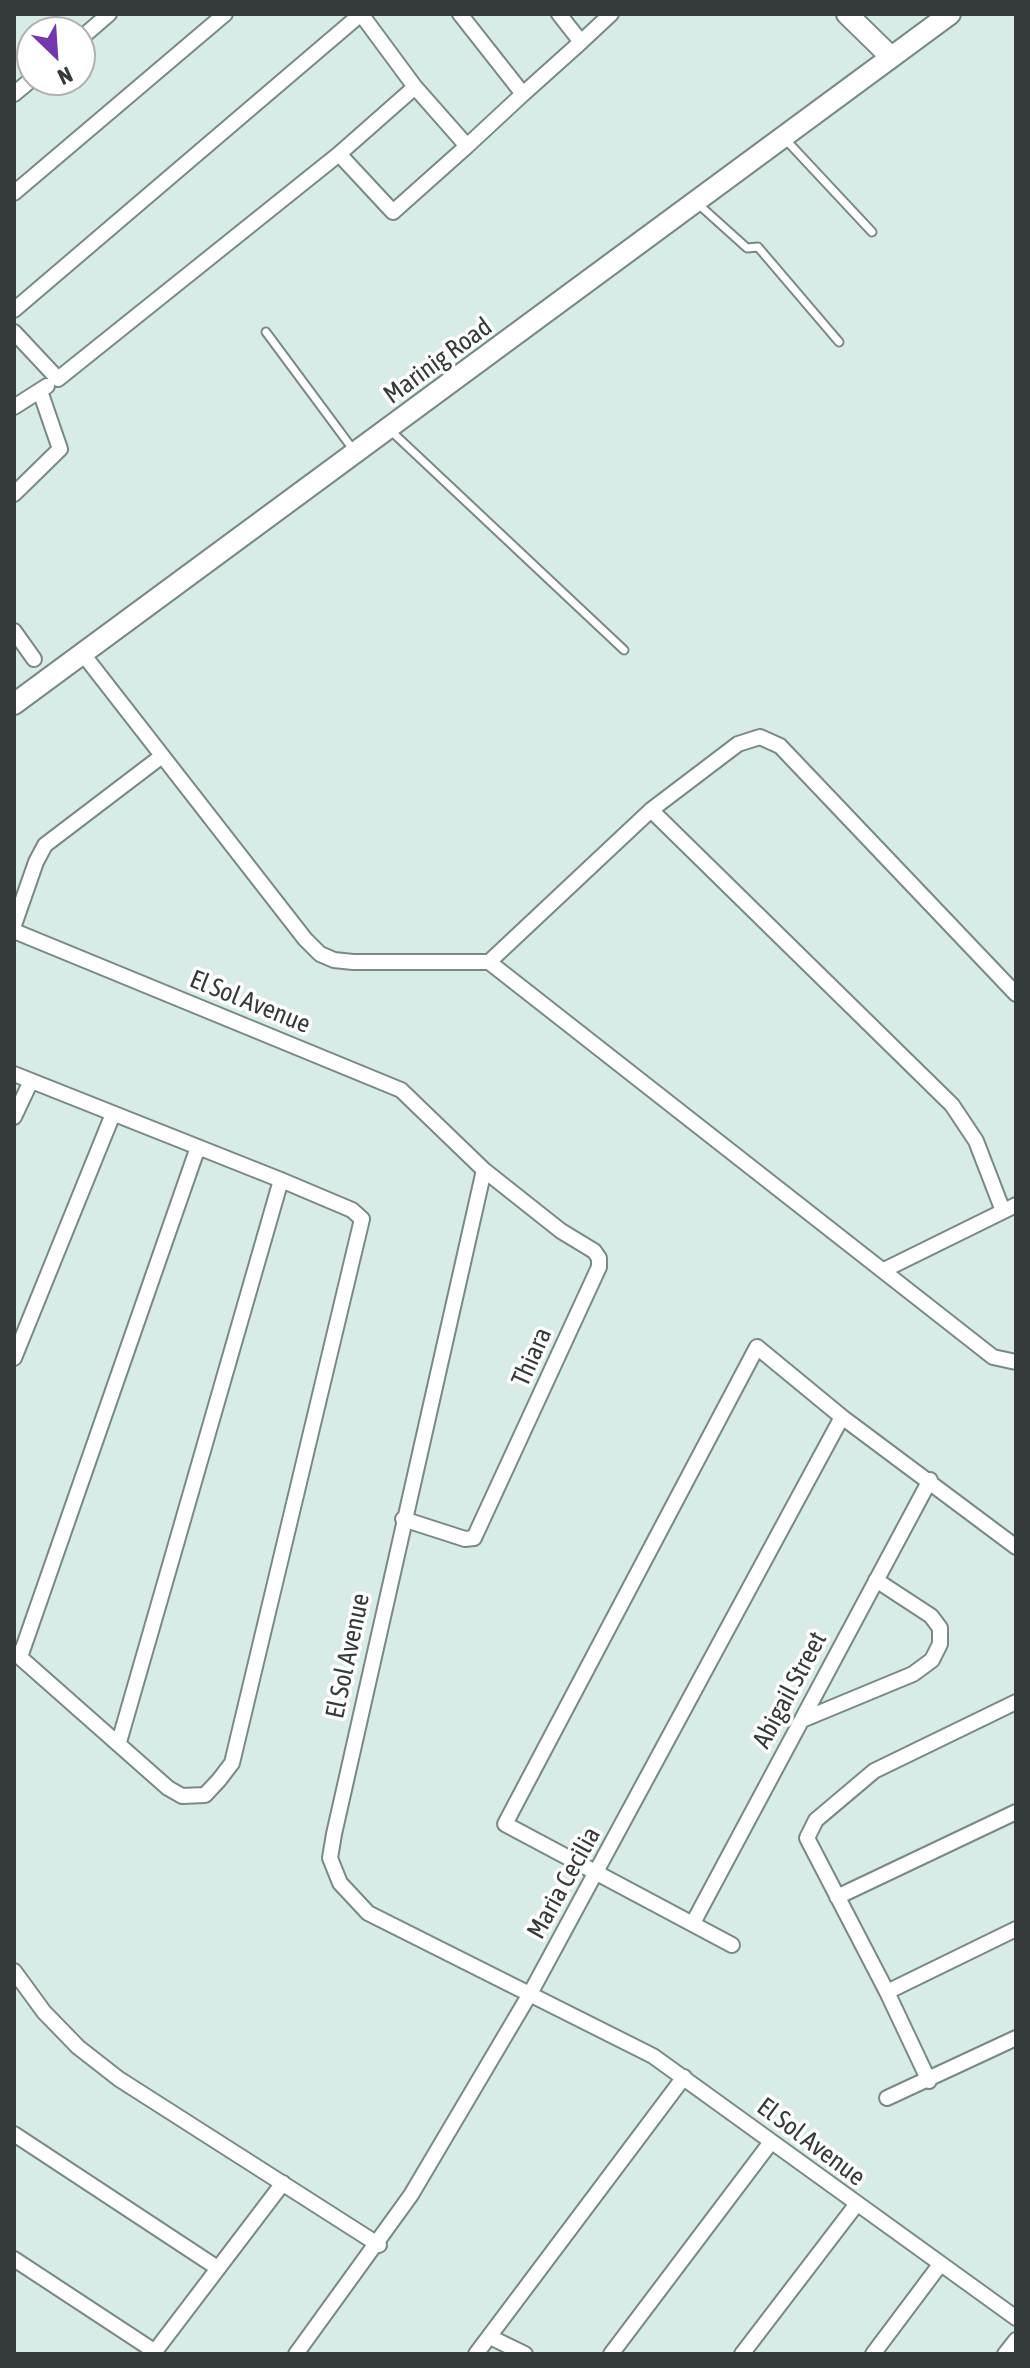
<!DOCTYPE html>
<html>
<head>
<meta charset="utf-8">
<style>
	body { margin:0 }
	#map { position:relative; width:1030px; height:2368px; overflow:hidden; background:#d8ebe7; font-family:"Asap Condensed",sans-serif }
	canvas { display:block }
	.frame { position:absolute; inset:0; border:16px solid #343b3a; pointer-events:none }
	.north { position:absolute; left:16px; top:16px; width:80px; height:80px; box-sizing:border-box; background:#fff; border:2px solid #aeb1b0; border-radius:50%; rotate:155deg; font-size:22px; font-weight:700; line-height:32px; text-align:center; color:#343b3a }
	.north::after { content:''; display:block; margin:auto; width:28px; height:36px; background:#7338ad; clip-path:polygon(50% 0,100% 100%,50% 72%,0 100%) }
</style>
</head>
<body>
<div id="map">
<canvas width="1030" height="2368"></canvas>
<div class="frame"></div>
<div class="north">N</div>
</div>
<script>
const ctx = document.querySelector('canvas').getContext('2d');
ctx.lineJoin = 'round';
function shape(rows) {
  const path = new Path2D();
  for (const r of rows) {
    path.moveTo(r[0], r[1]);
    for (let i = 2; i < r.length; i += 2) path.lineTo(r[i], r[i + 1]);
  }
  return path;
}
function trace(path, color, width, dash) {
  ctx.strokeStyle = color;
  ctx.lineWidth = width;
  ctx.lineCap = dash ? 'butt' : 'round';
  ctx.setLineDash(dash || []);
  ctx.stroke(path);
}
function write(font, color, halo, rows, align = 'center') {
  ctx.font = font + ' "Asap Condensed",sans-serif';
  ctx.lineWidth = 7;
  ctx.setLineDash([]);
  ctx.textBaseline = 'middle';
  ctx.strokeStyle = halo;
  ctx.fillStyle = color;
  for (const [text, x, y, turn = 0] of rows) {
    ctx.save();
    ctx.translate(x, y);
    ctx.rotate((+turn || 0) * Math.PI / 180);
    ctx.textAlign = isNaN(turn) ? turn : align;
    if (halo) ctx.strokeText(text, 0, 0);
    ctx.fillText(text, 0, 0);
    ctx.restore();
  }
}
const lane = shape([
	[786,140,872,232],
	[697,203,747,248,758,247,839,342],
	[266,332,355,452],
	[391,431,624,650]
]);
const street = shape([
	[460,14,523,94,581,42],
	[559,14,581,42,611,14],
	[80,39,109,14],
	[415,87,339,154,393,212,467,146],
	[14,94,32,79],
	[14,193,225,14],
	[14,310,361,14,415,87,467,146,523,94],
	[14,332,58,379,339,154],
	[14,407,47,386],
	[14,494,60,449,40,391],
	[14,631,34,659],
	[83,654,305,939,320,954,334,960,353,962,489,962,993,1357,1016,1362],
	[651,810,952,1105,976,1141,1003,1211],
	[14,925,36,862,45,845,162,756],
	[14,931,401,1090,484,1170,334,1834,330,1858,340,1883,368,1913,653,2056,1016,2318],
	[489,962,651,810,738,744,760,737,780,746,1016,994],
	[14,1074,281,1180,352,1210,362,1219,232,1763,219,1780,205,1795,182,1796,168,1788,14,1652],
	[14,1117,31,1081],
	[884,1270,1016,1205],
	[14,1358,113,1114],
	[403,1519,465,1539,474,1538,599,1267,599,1258,594,1251,561,1231,484,1170],
	[20,1657,198,1147],
	[802,1720,913,1674,932,1660,940,1644,940,1628,931,1616,876,1580],
	[119,1742,281,1180],
	[837,1897,1016,1812],
	[693,1923,930,1480],
	[732,1945,505,1824,757,1347,842,1417,1016,1547],
	[14,1971,44,2012,78,2047,119,2079,379,2245],
	[887,1992,1016,1929],
	[929,2081,887,1992,807,1838,816,1820,874,1771,1016,1702],
	[887,2098,1016,2038],
	[14,2134,216,2267],
	[14,2259,154,2351],
	[490,2337,525,2354],
	[153,2354,283,2183],
	[296,2354,411,2195,531,1992,842,1417],
	[476,2354,684,2077],
	[611,2354,771,2142],
	[742,2354,856,2205],
	[873,2354,939,2266],
	[1005,2354,1016,2340]
]);
const secondary = shape([
	[847,14,891,57],
	[14,704,950,14]
]);
trace(lane, '#788986', 11);
trace(street, '#788986', 18);
trace(secondary, '#788986', 24);
trace(lane, '#fff', 7);
trace(street, '#fff', 14);
trace(secondary, '#fff', 20);
write('26px', '#343b3a', '#fff', [
	["Marinig Road",438,361,-36],
	["El Sol Avenue",250,1002,22],
	["Thiara",532,1357,-66],
	["El Sol Avenue",348,1656,-78],
	["Abigail Street",790,1690,-62],
	["Maria Cecilia",564,1883,-61],
	["El Sol Avenue",811,2142,37]
]);
</script>
</body>
</html>
